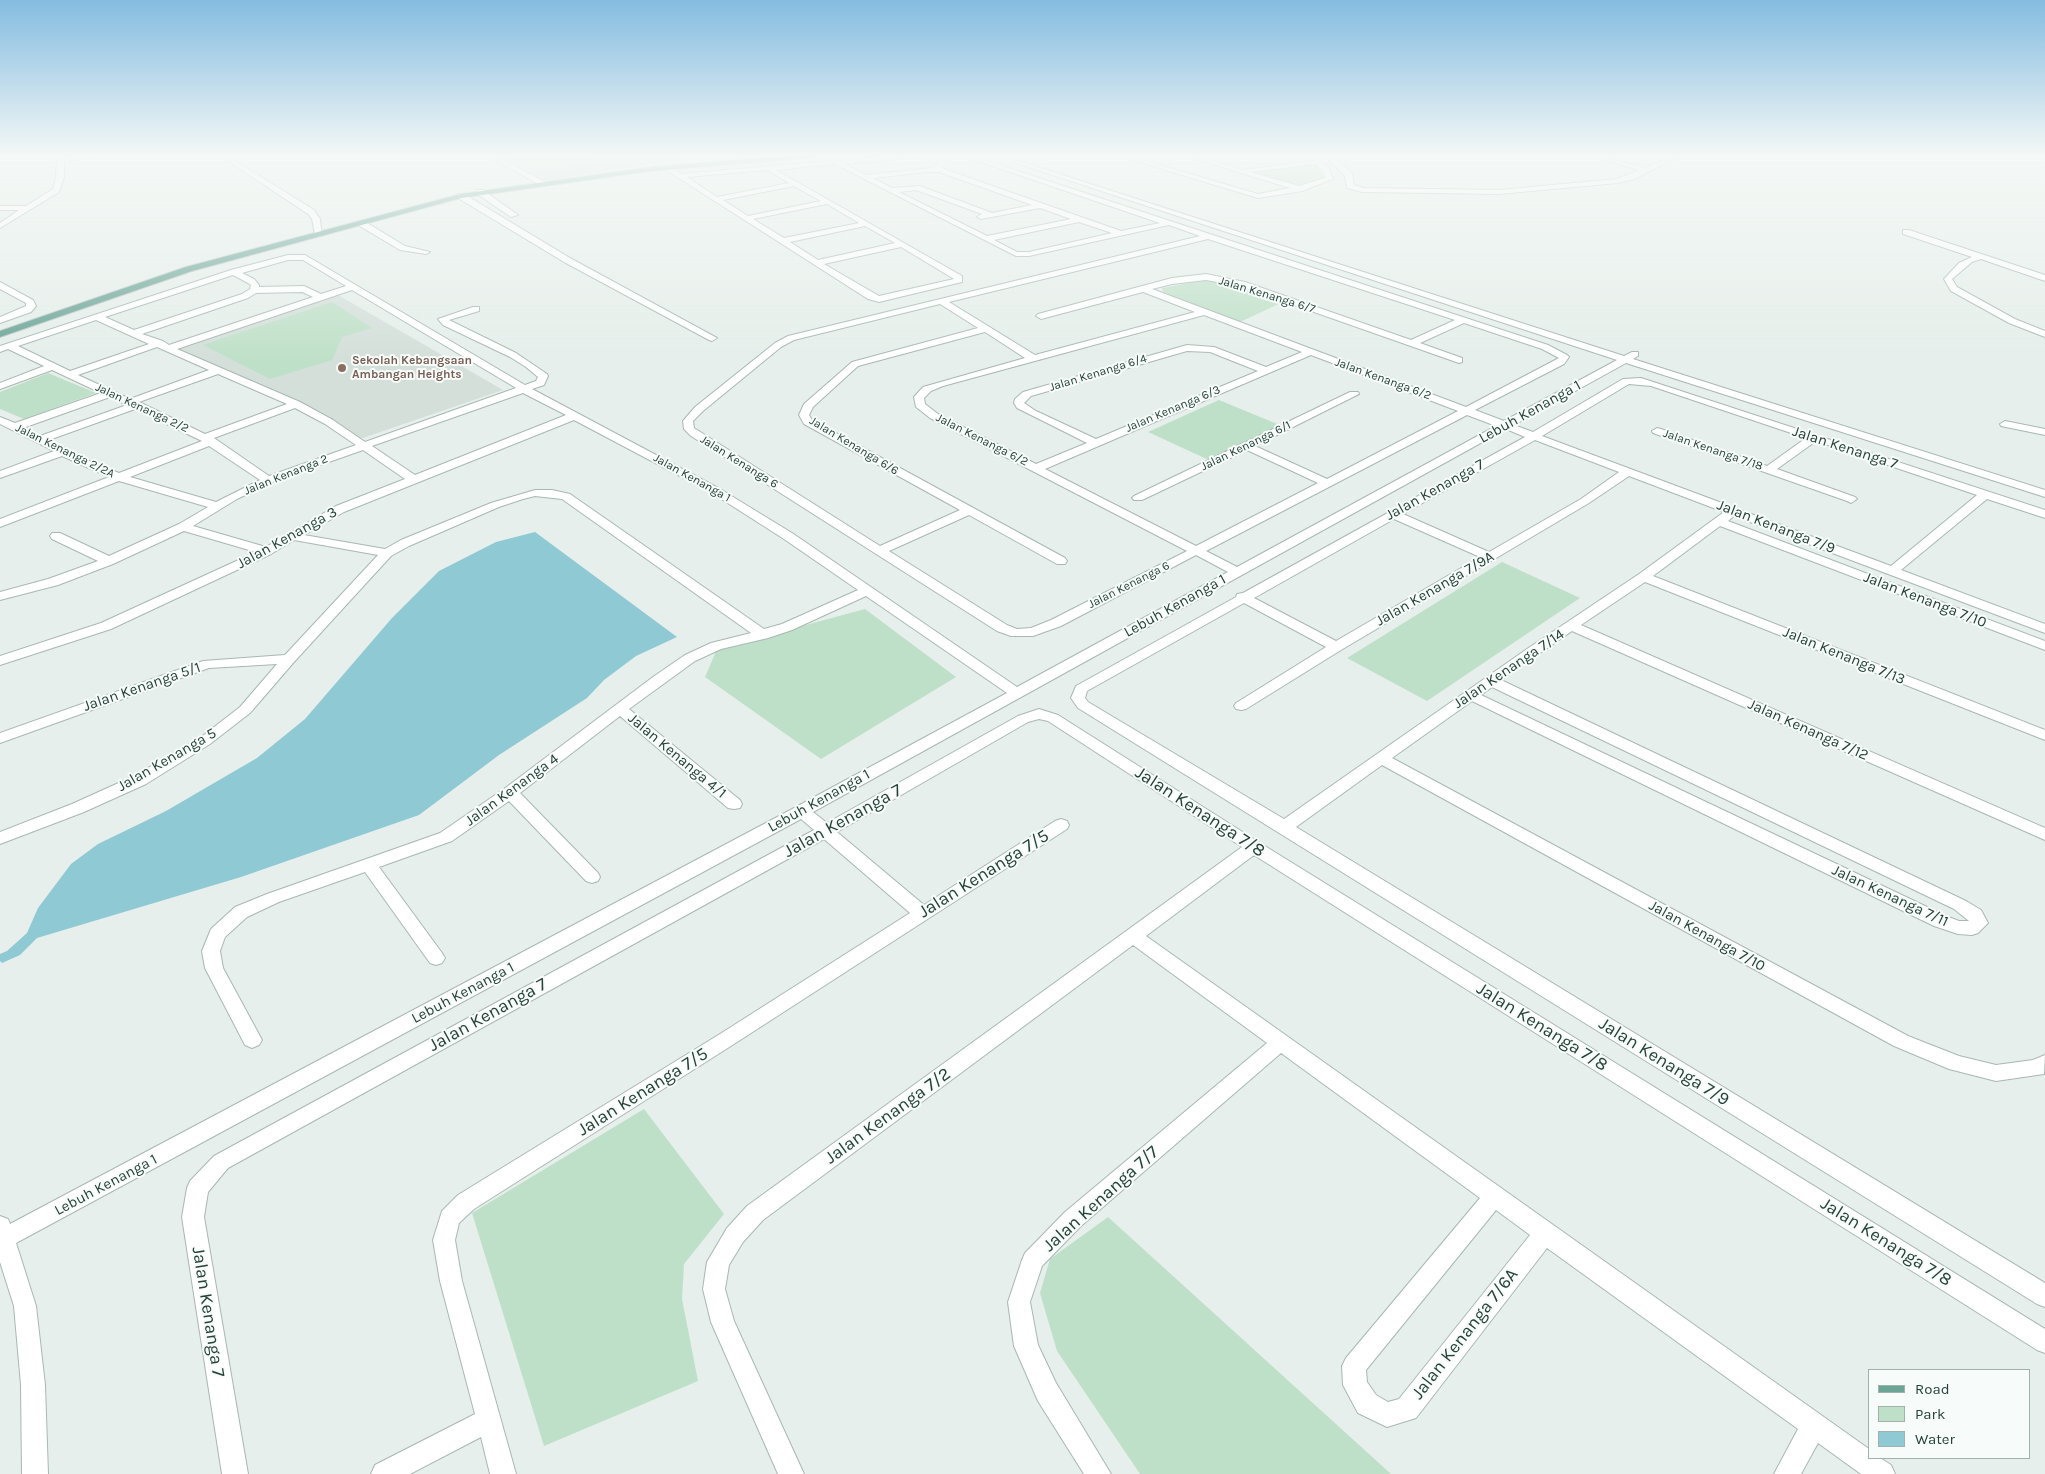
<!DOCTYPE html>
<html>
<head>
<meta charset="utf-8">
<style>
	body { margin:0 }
	#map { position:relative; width:2045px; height:1474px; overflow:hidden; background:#e6efeb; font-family:Karla,sans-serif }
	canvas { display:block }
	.legend { position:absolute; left:1868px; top:1369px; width:162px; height:90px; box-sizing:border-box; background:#f7fbf9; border:1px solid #a3b1ad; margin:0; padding:6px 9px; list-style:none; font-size:15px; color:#24423a }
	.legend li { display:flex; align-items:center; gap:10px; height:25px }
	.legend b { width:25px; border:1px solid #a3b1ad }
</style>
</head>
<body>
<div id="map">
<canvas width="2045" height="1474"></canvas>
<ul class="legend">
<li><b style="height:6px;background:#6aa596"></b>Road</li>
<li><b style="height:14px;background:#bfe0c8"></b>Park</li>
<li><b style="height:14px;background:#8ec9d4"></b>Water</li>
</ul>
</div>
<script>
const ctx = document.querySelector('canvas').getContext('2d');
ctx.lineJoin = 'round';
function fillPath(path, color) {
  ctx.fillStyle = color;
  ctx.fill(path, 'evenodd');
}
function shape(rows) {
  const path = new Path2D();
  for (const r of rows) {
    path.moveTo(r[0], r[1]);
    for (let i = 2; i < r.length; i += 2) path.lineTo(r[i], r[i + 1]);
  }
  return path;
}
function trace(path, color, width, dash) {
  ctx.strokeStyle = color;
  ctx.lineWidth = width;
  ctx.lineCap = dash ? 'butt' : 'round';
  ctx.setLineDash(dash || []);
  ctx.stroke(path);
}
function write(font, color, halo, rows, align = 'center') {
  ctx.font = font + ' Karla,sans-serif';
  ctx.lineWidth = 4;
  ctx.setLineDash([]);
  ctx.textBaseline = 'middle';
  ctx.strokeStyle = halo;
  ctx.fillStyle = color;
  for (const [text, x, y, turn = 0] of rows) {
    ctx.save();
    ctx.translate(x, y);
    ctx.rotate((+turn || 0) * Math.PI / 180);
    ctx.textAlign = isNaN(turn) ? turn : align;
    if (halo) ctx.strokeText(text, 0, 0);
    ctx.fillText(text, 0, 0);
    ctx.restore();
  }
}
fillPath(shape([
	[498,155,691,155,694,157,547,181],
	[338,295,503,390,357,440,260,387,178,349]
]), '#d4dfda');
fillPath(shape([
	[512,155,598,155,599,156,533,166],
	[1316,164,1321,169,1323,181,1298,187,1249,172],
	[1205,280,1222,283,1283,302,1240,322,1163,292,1162,288],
	[332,302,372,328,342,337,332,360,270,379,203,345],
	[48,373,96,393,24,419,0,409,0,392],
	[1219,400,1282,426,1211,461,1148,432],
	[1502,562,1580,598,1427,701,1347,658],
	[865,609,956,677,821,759,705,677,717,649],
	[644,1109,724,1214,684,1264,682,1299,698,1381,544,1446,472,1213],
	[1108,1217,1391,1474,1140,1474,1057,1351,1040,1293,1050,1259]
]), '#bfe0c8');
fillPath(shape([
	[535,532,677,637,636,656,604,680,587,698,499,755,419,815,241,877,37,938,20,955,2,963,0,961,0,954,7,951,27,933,38,908,71,864,98,844,166,811,257,758,305,719,392,618,439,571,496,542]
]), '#8ec9d4');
const minor = shape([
	[57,155,63,155,63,157,104,155,64,162,64,177,59,192,0,228,0,223,19,210,0,210,0,206,26,206,53,189,56,177,57,155],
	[219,155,226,155,314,210,320,219,322,236,315,234,312,219,308,214,219,155],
	[486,155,494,155,547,183,540,185,486,155],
	[898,155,922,155,919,157,845,164,866,175,933,168,944,155,951,155,941,168,1121,231,1160,223,960,155,969,155,1548,345,1567,355,1569,357,1564,364,1475,410,1504,421,1617,360,1013,162,1019,161,1624,356,1632,352,1638,352,1638,356,1633,359,2045,490,2045,497,1626,363,1514,425,1533,432,1623,379,1641,378,2045,510,2045,518,1987,499,1901,570,2045,624,2045,633,1734,516,1728,521,2045,641,2045,650,1720,526,1653,576,2045,730,2045,740,1645,582,1581,625,2045,828,2045,840,1572,631,1501,680,1966,901,1981,910,1988,923,1978,933,1972,935,1958,934,1934,926,1472,701,1392,758,1908,1036,1959,1056,1996,1065,2033,1060,2045,1055,2044,1074,1996,1081,1949,1069,1894,1046,1382,765,1296,827,2045,1283,2045,1307,2037,1304,1078,708,1071,698,1076,686,1236,597,1237,594,1243,593,1525,437,1506,429,813,812,827,823,1018,716,1039,709,1058,715,1260,843,2045,1329,2045,1353,2037,1350,1254,855,1146,936,1869,1449,1869,1458,1880,1458,1891,1465,1895,1474,1861,1474,1818,1443,1801,1474,1774,1474,1798,1429,1547,1248,1416,1418,1387,1427,1358,1413,1343,1385,1342,1366,1346,1358,1480,1198,1281,1053,1081,1226,1042,1266,1030,1302,1038,1345,1056,1383,1111,1474,1084,1474,1038,1401,1014,1346,1008,1302,1022,1260,1025,1253,1065,1212,1267,1043,1133,945,763,1220,743,1242,729,1265,725,1289,734,1321,804,1474,778,1474,711,1322,703,1289,707,1262,727,1228,747,1206,1242,847,1048,721,1039,719,1028,722,837,832,924,905,1055,821,1061,819,1067,821,1069,825,1067,829,734,1044,474,1209,459,1223,455,1240,462,1281,516,1474,490,1474,481,1437,410,1474,371,1474,375,1465,475,1414,440,1281,433,1240,442,1211,458,1195,720,1034,910,913,824,839,228,1168,208,1192,204,1217,248,1474,222,1474,182,1217,187,1188,190,1181,214,1156,814,830,801,819,16,1243,36,1306,45,1385,48,1474,22,1474,21,1385,14,1306,0,1262,0,1216,8,1219,10,1224,796,807,1007,693,866,596,792,630,768,638,721,649,695,661,629,709,740,800,742,804,740,808,734,809,728,808,620,716,520,793,598,873,600,877,598,881,592,883,586,881,509,801,452,841,379,867,442,953,445,958,442,963,436,965,430,963,365,872,279,902,247,917,225,937,220,951,223,968,262,1040,259,1045,252,1048,245,1045,205,968,202,951,211,929,235,907,267,894,440,833,504,789,653,677,685,655,711,643,751,633,562,499,535,496,523,499,499,507,409,546,391,556,294,662,250,713,210,744,146,784,84,812,0,844,0,832,72,804,134,776,200,738,240,707,277,664,209,668,0,743,0,733,203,661,285,655,378,555,294,540,271,554,111,629,0,665,0,656,101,623,256,552,184,531,113,564,58,585,0,600,0,592,48,579,98,561,52,539,50,536,52,533,60,533,109,556,179,524,208,507,119,481,0,527,0,519,109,477,62,456,0,478,0,471,54,451,0,424,0,417,15,423,101,393,52,370,0,389,0,383,44,366,8,349,0,352,0,346,231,270,288,255,305,255,525,385,536,381,538,377,526,367,510,357,443,325,438,319,473,307,479,307,479,311,449,320,516,353,547,374,548,376,544,385,532,389,720,489,792,533,1017,687,1228,572,1196,555,1061,626,1033,636,1011,636,997,631,691,436,684,429,683,421,695,407,775,343,788,336,1200,236,1169,225,1029,256,1016,256,835,164,776,170,962,276,962,282,879,302,868,299,663,168,670,166,681,174,898,155],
	[767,170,789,183,717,197,687,177,767,170],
	[927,172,939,172,1032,205,992,213,920,186,892,188,873,178,927,172],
	[794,186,821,201,748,216,723,200,794,186],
	[916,190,982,214,977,217,981,219,1040,208,1071,219,987,236,899,192,916,190],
	[827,204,859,223,784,238,753,219,827,204],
	[1079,222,1112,233,1029,252,1017,252,994,240,1079,222],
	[865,226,895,243,818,260,790,242,865,226],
	[1208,239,1455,320,1411,340,1245,282,1206,274,1172,278,1038,314,1036,316,1041,319,1143,292,1195,312,1035,355,949,302,1208,239],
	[901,247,954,279,879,296,824,264,901,247],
	[288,260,303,260,346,286,321,294,304,286,259,287,259,285,254,279,242,273,288,260],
	[233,275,248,283,251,285,250,289,242,294,134,330,105,317,233,275],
	[1206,280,1240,286,1459,363,1462,362,1462,358,1420,343,1464,323,1542,349,1559,358,1466,407,1152,289,1172,284,1206,280],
	[352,290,516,388,365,442,333,420,300,402,177,349,352,290],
	[302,292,313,297,169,345,163,341,142,334,248,298,256,293,302,292],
	[940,304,978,328,852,362,804,404,799,415,804,424,960,510,880,546,694,428,693,421,703,411,781,347,794,340,940,304],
	[1204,315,1302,352,1266,367,1214,347,1187,345,1023,392,1015,399,1014,403,1017,408,1087,443,1036,464,938,414,925,404,924,398,931,391,943,386,1204,315],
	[96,320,149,344,70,371,18,346,96,320],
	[985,332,1025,358,923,387,914,397,916,407,930,418,1187,551,1051,620,1031,628,1017,629,1007,625,889,551,969,515,1057,564,1065,564,1067,561,1065,558,812,420,809,415,813,407,858,366,985,332],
	[157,347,209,370,130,399,78,375,157,347],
	[1187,351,1210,352,1258,371,1096,439,1036,411,1024,403,1031,396,1187,351],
	[1311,355,1458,411,1327,479,1255,446,1359,394,1358,392,1350,392,1134,496,1132,498,1134,500,1142,500,1247,450,1318,483,1196,546,1045,469,1311,355],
	[218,374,287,404,205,434,139,402,218,374],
	[1629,384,1651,386,1806,438,1767,466,1661,429,1657,428,1652,431,1653,433,1847,501,1851,503,1857,499,1855,497,1777,469,1816,441,1977,495,1891,566,1542,436,1629,384],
	[523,393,566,415,415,475,372,446,523,393],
	[110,397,127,405,40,436,23,428,110,397],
	[295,408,325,424,356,445,269,476,214,438,295,408],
	[135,409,202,441,119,473,93,463,49,440,135,409],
	[1467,415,1496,426,1237,567,1206,551,1467,415],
	[574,420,712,493,784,539,858,590,782,624,764,629,570,494,552,490,535,490,491,503,401,540,385,549,304,535,344,512,574,420],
	[1535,440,1619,472,1581,499,1489,552,1403,514,1535,440],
	[209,446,260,480,216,502,130,477,209,446],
	[363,450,405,479,336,506,266,547,193,526,237,499,272,482,363,450],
	[1629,476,1724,512,1639,574,1527,649,1284,819,1088,702,1085,698,1087,691,1244,603,1326,647,1236,703,1234,706,1236,709,1241,710,1246,709,1341,650,1589,503,1629,476],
	[1394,519,1480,557,1336,641,1254,598,1394,519],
	[1492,687,1954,909,1969,921,1959,921,1946,916,1481,695,1492,687],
	[1496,1210,1530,1235,1399,1399,1388,1402,1376,1395,1367,1382,1366,1370,1496,1210],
	[1116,155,1126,155,1258,194,1290,188,1183,155,1200,157,1205,155,1230,155,1227,157,1206,159,1243,170,1313,161,1308,155,1315,155,1329,168,1333,179,1302,191,1258,198,1116,155],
	[1316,164,1323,171,1325,178,1299,186,1250,172,1316,164],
	[1324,155,1331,155,1352,173,1354,185,1363,188,1499,190,1617,179,1639,170,1587,155,1597,155,1646,168,1674,155,1682,155,1634,179,1618,183,1499,194,1362,192,1347,188,1345,176,1324,155],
	[477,190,483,190,518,215,511,217,477,194,477,190],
	[458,194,464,194,570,258,717,338,712,341,709,340,564,262,458,198,458,194],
	[358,221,364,221,405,246,430,252,426,254,400,250,358,225,358,221],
	[1903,230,1909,230,2045,275,2045,281,1981,259,1972,262,1952,279,1957,287,2015,319,2045,331,2045,337,2009,323,1951,291,1944,279,1959,263,1972,257,1903,234,1903,230],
	[0,282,33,300,36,306,31,312,0,323,0,317,26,306,26,303,0,289,0,282],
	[2005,421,2045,429,2045,435,2001,426,2000,424,2005,421]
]);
const major = shape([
	[797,155,822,155,819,157,651,171,461,198,192,271,0,337,0,331,186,267,461,194,651,167,797,155]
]);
trace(minor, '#a8b8b2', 2);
trace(major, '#c2cac8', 2);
fillPath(minor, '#fff');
fillPath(major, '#6aa596');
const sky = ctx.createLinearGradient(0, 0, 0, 361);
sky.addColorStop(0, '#84bce0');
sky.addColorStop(0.43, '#f4f8f6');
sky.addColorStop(1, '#f4f8f600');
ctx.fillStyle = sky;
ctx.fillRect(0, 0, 2045, 361);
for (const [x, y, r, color] of [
	[342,368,5,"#8d6e63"]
]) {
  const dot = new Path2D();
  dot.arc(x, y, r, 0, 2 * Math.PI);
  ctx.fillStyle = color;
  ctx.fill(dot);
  trace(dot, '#f7fbf9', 2);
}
write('12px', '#24423a', '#f7fbf9', [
	["Jalan Kenanga 6/7",1267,295,17],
	["Jalan Kenanga 6/4",1098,373,-17],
	["Jalan Kenanga 6/2",1383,379,20],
	["Jalan Kenanga 2/2",142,408,25],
	["Jalan Kenanga 6/3",1173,409,-23],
	["Jalan Kenanga 6/2",982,440,27],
	["Jalan Kenanga 6/6",854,446,31],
	["Jalan Kenanga 6/1",1246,446,-26],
	["Jalan Kenanga 7/18",1713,450,19],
	["Jalan Kenanga 2/2A",65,451,26],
	["Jalan Kenanga 6",739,462,32],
	["Jalan Kenanga 2",286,475,-22],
	["Jalan Kenanga 1",692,478,29],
	["Jalan Kenanga 6",1129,585,-27]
]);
write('bold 12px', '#785e54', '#f7fbf9', [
	["Sekolah Kebangsaan",352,361],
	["Ambangan Heights",352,375]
], 'left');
write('15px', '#24423a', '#f7fbf9', [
	["Lebuh Kenanga 1",1530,412,-29],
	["Jalan Kenanga 7",1845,448,18],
	["Jalan Kenanga 7",1435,490,-29],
	["Jalan Kenanga 7/9",1776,527,21],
	["Jalan Kenanga 3",287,538,-29],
	["Jalan Kenanga 7/9A",1435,589,-30],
	["Jalan Kenanga 7/10",1925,600,21],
	["Lebuh Kenanga 1",1175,606,-29],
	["Jalan Kenanga 7/13",1844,656,22],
	["Jalan Kenanga 7/14",1509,669,-34],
	["Jalan Kenanga 5/1",142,687,-19],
	["Jalan Kenanga 7/12",1808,730,24],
	["Jalan Kenanga 4/1",677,756,40],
	["Jalan Kenanga 5",167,760,-30],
	["Jalan Kenanga 4",512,790,-36],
	["Lebuh Kenanga 1",819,801,-29],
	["Jalan Kenanga 7/11",1890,896,25],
	["Jalan Kenanga 7/10",1707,936,29],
	["Lebuh Kenanga 1",463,993,-28],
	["Lebuh Kenanga 1",106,1185,-28]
]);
write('18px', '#24423a', '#f7fbf9', [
	["Jalan Kenanga 7/8",1200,812,33],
	["Jalan Kenanga 7",843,821,-29],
	["Jalan Kenanga 7/5",984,874,-32],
	["Jalan Kenanga 7",488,1015,-29],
	["Jalan Kenanga 7/8",1542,1027,32],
	["Jalan Kenanga 7/9",1664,1062,32],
	["Jalan Kenanga 7/5",643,1092,-32],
	["Jalan Kenanga 7/2",888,1116,-36],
	["Jalan Kenanga 7/7",1101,1199,-42],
	["Jalan Kenanga 7/8",1886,1242,32],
	["Jalan Kenanga 7",208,1312,81],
	["Jalan Kenanga 7/6A",1465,1334,-52]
]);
</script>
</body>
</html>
